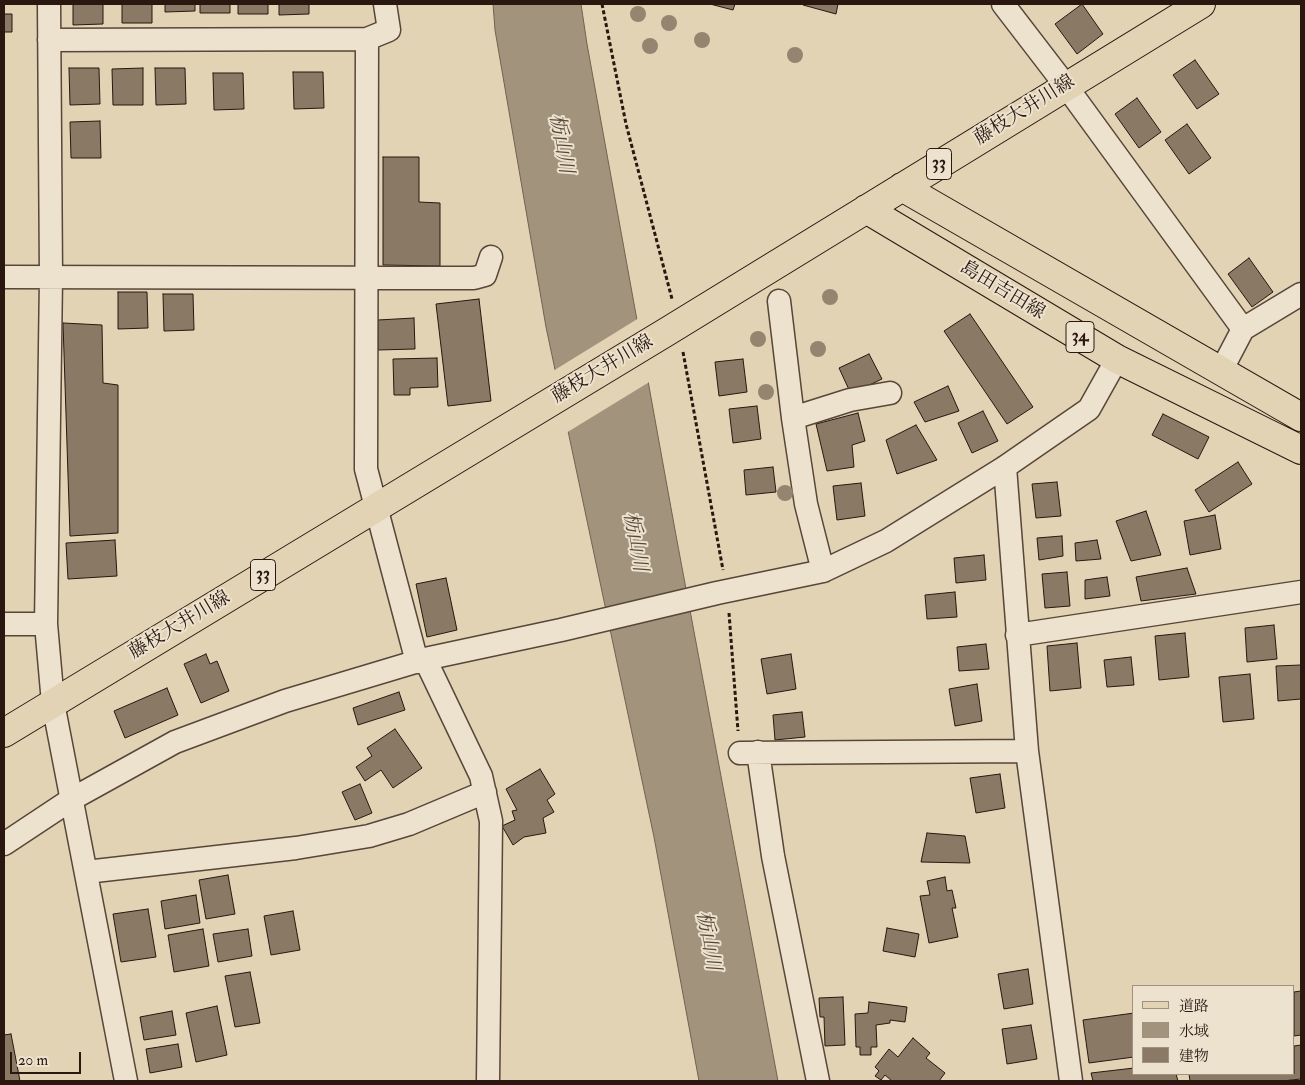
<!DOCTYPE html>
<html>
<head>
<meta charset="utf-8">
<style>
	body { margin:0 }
	#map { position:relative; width:1305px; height:1085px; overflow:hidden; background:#e1d3b4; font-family:"IM FELL Double Pica","Noto Serif JP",serif }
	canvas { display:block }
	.frame { position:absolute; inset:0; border:5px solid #291710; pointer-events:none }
	.legend { position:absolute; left:1132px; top:985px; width:162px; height:90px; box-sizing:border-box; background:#ece2ce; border:1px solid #9e9182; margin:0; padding:6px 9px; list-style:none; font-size:15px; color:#291710 }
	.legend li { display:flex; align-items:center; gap:10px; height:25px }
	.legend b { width:25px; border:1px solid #9e9182 }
	.scale { position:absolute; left:10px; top:1052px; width:71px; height:22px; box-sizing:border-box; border:2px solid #291710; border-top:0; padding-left:6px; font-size:15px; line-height:18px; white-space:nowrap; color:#291710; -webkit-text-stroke:4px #ece2ce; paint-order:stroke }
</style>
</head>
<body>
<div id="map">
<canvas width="1305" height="1085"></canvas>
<div class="frame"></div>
<ul class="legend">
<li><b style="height:6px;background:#e1d3b4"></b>道路</li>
<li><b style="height:14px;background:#a2937c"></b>水域</li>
<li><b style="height:14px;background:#897965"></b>建物</li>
</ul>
<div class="scale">20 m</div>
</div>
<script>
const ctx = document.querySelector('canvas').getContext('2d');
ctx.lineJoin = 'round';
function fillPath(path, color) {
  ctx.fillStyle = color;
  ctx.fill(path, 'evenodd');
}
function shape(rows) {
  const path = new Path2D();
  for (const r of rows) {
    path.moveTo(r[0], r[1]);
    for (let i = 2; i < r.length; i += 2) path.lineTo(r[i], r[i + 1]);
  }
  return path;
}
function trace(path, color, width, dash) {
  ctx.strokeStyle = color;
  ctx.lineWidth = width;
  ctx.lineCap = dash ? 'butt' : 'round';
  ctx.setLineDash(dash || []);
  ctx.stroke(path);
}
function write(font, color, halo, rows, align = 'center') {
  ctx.font = font + ' "IM FELL Double Pica","Noto Serif JP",serif';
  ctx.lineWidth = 4;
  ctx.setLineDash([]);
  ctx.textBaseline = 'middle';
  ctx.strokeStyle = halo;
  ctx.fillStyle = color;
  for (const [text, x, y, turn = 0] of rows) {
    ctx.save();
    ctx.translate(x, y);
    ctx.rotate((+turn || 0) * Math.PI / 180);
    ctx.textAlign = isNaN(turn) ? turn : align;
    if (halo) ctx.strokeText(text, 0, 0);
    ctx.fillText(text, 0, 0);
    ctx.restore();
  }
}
const water = shape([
	[493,4,581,4,587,44,675,530,778,1081,699,1081,654,837,546,327,495,30,493,4]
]);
fillPath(water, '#a2937c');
trace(water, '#726151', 1);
fillPath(shape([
	[639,318,651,381,566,433,553,371]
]), '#e1d3b4');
const building = shape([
	[73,4,103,4,103,24,73,25,73,4],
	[122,4,152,4,152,23,122,23,122,4],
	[165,4,195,4,195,11,165,12,165,4],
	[200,4,230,4,230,13,200,13,200,4],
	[238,4,268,4,268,14,238,14,238,4],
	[279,4,309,4,309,14,279,15,279,4],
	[710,4,735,4,733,10,710,4],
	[803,4,838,4,836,14,803,5,803,4],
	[1082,4,1103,34,1077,54,1055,24,1082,4],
	[4,14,12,14,12,32,4,32,4,14],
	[1195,60,1219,94,1197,109,1173,75,1195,60],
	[69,68,99,68,100,104,70,105,69,68],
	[143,68,143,105,113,105,112,69,143,68],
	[155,68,185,68,186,104,156,105,155,68],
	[293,72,323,72,324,108,294,109,293,72],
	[213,73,243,73,244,109,214,110,213,73],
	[1137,98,1161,132,1139,148,1115,114,1137,98],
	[100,121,101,158,71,158,70,122,100,121],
	[1187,124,1211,158,1189,174,1165,140,1187,124],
	[383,157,419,157,419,202,440,203,440,266,383,265,383,157],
	[1249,258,1273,292,1252,307,1228,274,1249,258],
	[118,292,147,292,148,328,118,329,118,292],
	[163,294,193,294,194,330,164,331,163,294],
	[479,299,491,401,448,406,436,304,479,299],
	[970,314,1033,407,1007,424,944,331,970,314],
	[414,318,415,349,378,350,378,320,414,318],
	[63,323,102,325,103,383,118,385,118,533,70,536,63,323],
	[869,354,882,379,851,394,839,368,869,354],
	[437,358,438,387,410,388,410,395,394,395,393,359,437,358],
	[743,359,747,392,719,396,715,362,743,359],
	[948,386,959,411,925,422,914,402,948,386],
	[757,406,761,439,733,443,729,409,757,406],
	[983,411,998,441,972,453,958,423,983,411],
	[858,413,865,441,852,445,854,467,827,471,816,424,858,413],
	[1163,414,1209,437,1198,459,1152,435,1163,414],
	[916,425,937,460,897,474,886,440,916,425],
	[1238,462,1252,484,1209,512,1195,490,1238,462],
	[773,467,776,492,746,495,744,470,773,467],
	[1057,482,1061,516,1036,518,1032,484,1057,482],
	[861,483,865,516,837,520,833,486,861,483],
	[1146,511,1161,555,1131,561,1116,521,1146,511],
	[1215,515,1221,549,1190,555,1184,521,1215,515],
	[1062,536,1063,556,1039,560,1037,538,1062,536],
	[115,540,117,576,68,579,66,543,115,540],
	[1097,540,1101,559,1076,561,1075,543,1097,540],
	[984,555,986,580,956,583,954,558,984,555],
	[1187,568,1196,594,1141,601,1136,577,1187,568],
	[1067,572,1070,606,1045,608,1042,574,1067,572],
	[1107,577,1110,596,1085,599,1085,580,1107,577],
	[446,578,457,630,427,637,416,584,446,578],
	[955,592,957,617,927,619,925,595,955,592],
	[1274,625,1277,659,1247,662,1245,628,1274,625],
	[1185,633,1189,677,1159,680,1155,636,1185,633],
	[1077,643,1081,688,1050,691,1047,646,1077,643],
	[986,644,989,669,959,671,957,647,986,644],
	[206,654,210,664,217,661,229,691,201,703,184,664,206,654],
	[791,654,796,689,767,694,761,659,791,654],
	[1131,657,1134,685,1107,687,1104,660,1131,657],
	[1301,665,1301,699,1278,701,1276,666,1301,665],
	[1250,674,1254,719,1223,722,1219,677,1250,674],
	[977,684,982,721,955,726,949,689,977,684],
	[167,688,178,715,125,738,114,711,167,688],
	[399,692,405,710,358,725,353,708,399,692],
	[802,712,805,737,775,740,773,715,802,712],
	[395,729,422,768,393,788,381,770,365,781,356,767,372,756,367,748,395,729],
	[540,769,555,794,547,800,554,812,543,818,546,833,524,837,513,845,502,826,515,820,512,811,517,810,506,789,540,769],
	[1000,774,1005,808,976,813,970,778,1000,774],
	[360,784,372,813,355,820,342,792,360,784],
	[927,833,965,836,970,863,921,862,927,833],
	[228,875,235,914,206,919,199,880,228,875],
	[945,877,947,891,952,890,956,908,952,908,958,937,929,943,920,896,930,895,927,881,945,877],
	[196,895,200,923,165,929,161,901,196,895],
	[148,909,156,957,121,962,113,914,148,909],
	[293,911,300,950,271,955,264,916,293,911],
	[887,928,919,934,915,957,883,951,887,928],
	[203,929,209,966,174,972,168,935,203,929],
	[248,929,252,956,218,962,213,934,248,929],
	[1028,969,1033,1004,1004,1009,998,974,1028,969],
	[250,972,260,1023,235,1027,225,976,250,972],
	[1301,991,1301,1035,1294,1036,1294,992,1301,991],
	[843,997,845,1045,825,1046,824,1017,820,1017,819,998,843,997],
	[869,1002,907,1007,905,1022,890,1020,890,1023,876,1025,877,1047,871,1047,871,1055,860,1055,860,1047,856,1047,855,1014,868,1013,869,1002],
	[217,1006,227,1055,196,1062,186,1013,217,1006],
	[172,1011,176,1035,144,1040,140,1017,172,1011],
	[1134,1013,1134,1057,1089,1063,1083,1020,1134,1013],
	[1031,1025,1037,1059,1007,1064,1002,1029,1031,1025],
	[11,1034,20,1081,4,1081,4,1035,11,1034],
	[913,1038,930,1053,926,1058,945,1073,939,1081,892,1081,885,1075,881,1080,875,1076,879,1071,875,1067,889,1049,898,1057,913,1038],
	[178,1044,182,1067,150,1073,146,1049,178,1044],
	[1301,1045,1301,1079,1282,1081,1190,1081,1189,1074,1294,1074,1294,1046,1301,1045],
	[1134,1068,1134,1074,1176,1074,1178,1081,1093,1081,1091,1073,1134,1068]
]);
fillPath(building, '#897965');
trace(building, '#291710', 1);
const minor = shape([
	[49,4,51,278,46,624,53,703,126,1081],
	[1003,4,1066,86,1243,329],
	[367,39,389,30,385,4],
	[49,40,367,39,366,469,417,662],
	[4,277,474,278,485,275,491,257],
	[779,301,793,418,806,504,823,571],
	[1221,371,1243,329,1301,294],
	[793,418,850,400,890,393],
	[1005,467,1027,751,1071,1081],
	[4,624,46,624],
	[1017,635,1301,592],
	[425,659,481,776,491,821,488,1081],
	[758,752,773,856,818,1081],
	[740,753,1027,751],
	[4,844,72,799,175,742,285,701,425,659,561,630,717,593,823,571,886,541,1005,467,1089,409,1117,359],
	[86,872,296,848,369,836,409,824,485,792]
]);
const primary = shape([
	[902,187,1301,417],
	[866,209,1117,359,1301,450],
	[4,733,668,331,1201,4]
]);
trace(minor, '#574639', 25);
trace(primary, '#291710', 30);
trace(shape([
	[602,4,626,124,672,299],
	[683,352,723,570],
	[729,613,738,731]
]), '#291710', 3, [4, 2.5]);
trace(minor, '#ece2ce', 22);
trace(primary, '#e1d3b4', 28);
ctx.fillStyle = '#958570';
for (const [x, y] of [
	[638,14],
	[669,23],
	[702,40],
	[650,46],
	[795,55],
	[830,297],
	[758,339],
	[818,349],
	[766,392],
	[785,493]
]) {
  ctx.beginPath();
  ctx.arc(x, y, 8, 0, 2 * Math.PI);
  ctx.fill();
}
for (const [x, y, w] of [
	[939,164,25],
	[1080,337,28],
	[263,575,25]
]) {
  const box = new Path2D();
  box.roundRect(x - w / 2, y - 15.5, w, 31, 4);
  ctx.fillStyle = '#ece2ce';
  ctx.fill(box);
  trace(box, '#291710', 1);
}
write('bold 18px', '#291710', null, [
	["33",939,164],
	["34",1080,337],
	["33",263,575]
]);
write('19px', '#291710', '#ece2ce', [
	["藤枝大井川線",1025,111,-32],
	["島田吉田線",1002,291,31],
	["藤枝大井川線",603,370,-31],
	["藤枝大井川線",180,626,-31]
]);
write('italic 20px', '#59493b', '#ece2ce', [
	["栃山川",560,144,80],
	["栃山川",634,542,80],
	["栃山川",707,941,80]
]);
</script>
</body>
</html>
